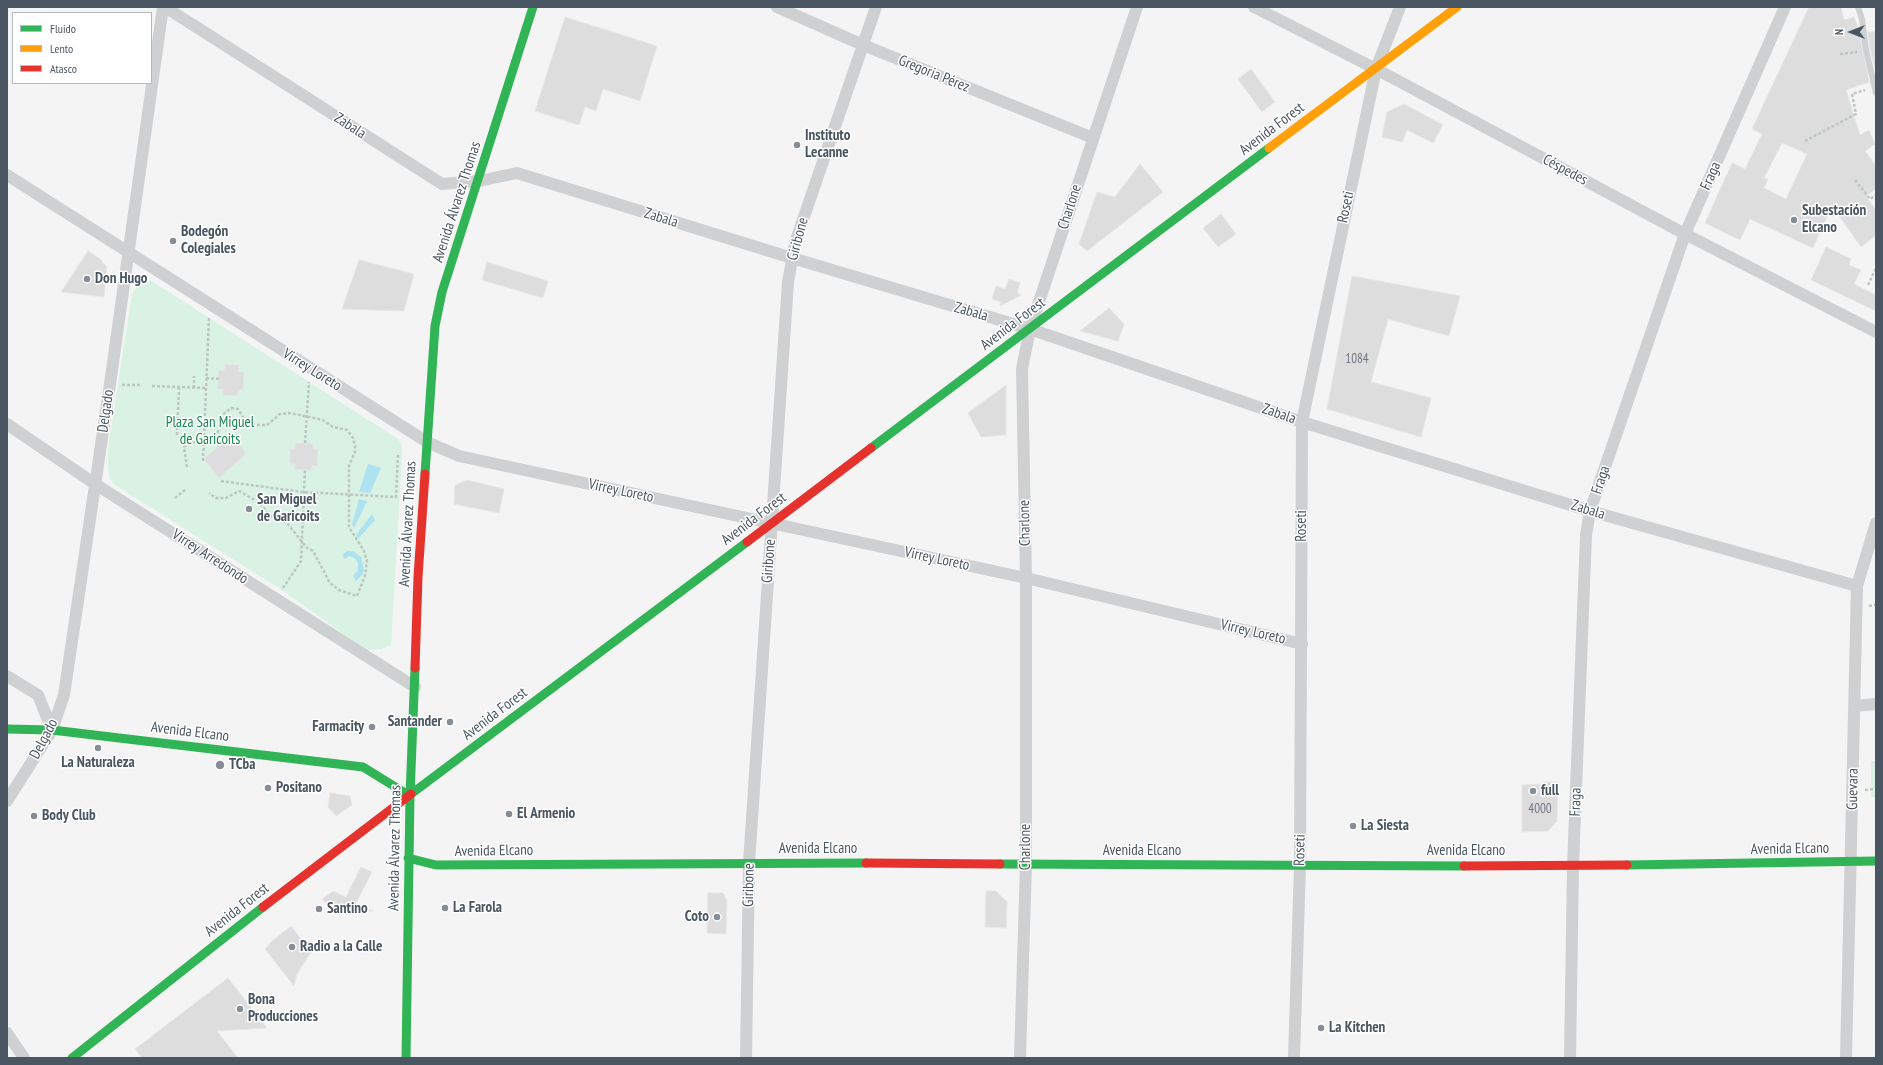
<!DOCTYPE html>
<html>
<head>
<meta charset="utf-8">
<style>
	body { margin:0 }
	#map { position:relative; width:1883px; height:1065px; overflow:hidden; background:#f4f4f4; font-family:"PT Sans Narrow",sans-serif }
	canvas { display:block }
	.frame { position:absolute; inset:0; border:8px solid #4a5661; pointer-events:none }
	.legend { position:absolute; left:12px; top:12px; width:140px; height:72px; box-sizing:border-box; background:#fff; border:1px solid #b7bbc0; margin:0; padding:5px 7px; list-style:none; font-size:12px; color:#4a5661 }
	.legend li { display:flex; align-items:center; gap:8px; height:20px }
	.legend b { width:20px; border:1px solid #b7bbc0 }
	.north { position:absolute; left:1831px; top:12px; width:40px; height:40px; -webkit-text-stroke:3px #fff; paint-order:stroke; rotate:270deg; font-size:11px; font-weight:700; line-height:16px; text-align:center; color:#4a5661 }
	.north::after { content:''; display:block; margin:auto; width:14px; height:18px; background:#4a5661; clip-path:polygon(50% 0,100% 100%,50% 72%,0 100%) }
</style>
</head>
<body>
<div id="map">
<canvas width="1883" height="1065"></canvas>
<div class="frame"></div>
<ul class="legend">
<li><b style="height:5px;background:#30b455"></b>Fluido</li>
<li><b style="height:5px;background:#ff9f0a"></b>Lento</li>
<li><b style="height:5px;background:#e5322d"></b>Atasco</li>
</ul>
<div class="north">N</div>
</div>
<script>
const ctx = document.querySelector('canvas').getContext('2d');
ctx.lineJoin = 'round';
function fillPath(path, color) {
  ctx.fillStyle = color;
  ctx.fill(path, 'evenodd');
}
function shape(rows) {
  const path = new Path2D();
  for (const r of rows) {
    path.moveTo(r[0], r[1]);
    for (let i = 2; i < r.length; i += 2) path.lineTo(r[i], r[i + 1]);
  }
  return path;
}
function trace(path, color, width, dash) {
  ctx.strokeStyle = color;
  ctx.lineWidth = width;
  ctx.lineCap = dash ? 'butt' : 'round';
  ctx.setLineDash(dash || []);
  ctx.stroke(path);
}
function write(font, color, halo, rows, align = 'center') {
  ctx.font = font + ' "PT Sans Narrow",sans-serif';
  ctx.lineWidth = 3;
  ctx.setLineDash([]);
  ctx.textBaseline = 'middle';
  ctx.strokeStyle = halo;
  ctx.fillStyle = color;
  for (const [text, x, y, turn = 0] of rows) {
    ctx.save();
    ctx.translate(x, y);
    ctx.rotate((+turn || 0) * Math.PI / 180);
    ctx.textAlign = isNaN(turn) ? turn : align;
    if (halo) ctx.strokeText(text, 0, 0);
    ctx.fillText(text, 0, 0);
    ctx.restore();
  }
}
fillPath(shape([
	[150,280,398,439,402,446,402,455,391,645,382,649,366,650,282,590,115,485,110,479,108,468,108,449,132,294,139,284],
	[1871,761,1876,761,1876,797,1871,797]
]), '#d9f2e3');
fillPath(shape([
	[368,464,381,468,370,493,359,492],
	[359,499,367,501,354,528,352,524],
	[372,514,375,520,359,538,356,535],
	[347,551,353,551,361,557,364,570,362,575,356,581,353,576,358,570,358,564,356,559,350,556,344,559,343,554]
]), '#aee2f0');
const building = shape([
	[1809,7,1841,7,1844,20,1854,17,1859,31,1869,82,1846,90,1860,135,1869,130,1875,144,1865,151,1876,166,1876,189,1866,196,1876,210,1876,235,1861,247,1832,206,1813,248,1750,219,1740,240,1705,223,1732,163,1745,169,1762,134,1752,129,1809,7],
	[1782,143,1807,154,1786,199,1764,188,1768,179,1764,178,1782,143],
	[565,17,657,46,640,101,603,89,596,111,585,107,579,125,535,111,565,17],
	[1868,32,1876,32,1876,73,1870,49,1868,32],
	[1251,69,1275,102,1262,112,1238,79,1251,69],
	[1404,104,1443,125,1433,143,1407,130,1402,142,1382,137,1387,112,1404,104],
	[1140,164,1163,192,1087,251,1079,244,1097,192,1115,197,1140,164],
	[1221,214,1236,234,1218,247,1203,228,1221,214],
	[1826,247,1851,259,1849,265,1861,270,1854,284,1876,295,1876,311,1811,280,1826,247],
	[88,251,99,258,107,267,104,297,61,292,88,251],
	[359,260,414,274,404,311,342,309,359,260],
	[487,262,548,281,543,298,482,280,487,262],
	[1352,276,1460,296,1449,336,1388,319,1371,382,1431,398,1421,437,1327,409,1352,276],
	[1009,279,1020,283,1017,293,1021,295,1000,306,1001,302,992,299,996,286,1005,289,1009,279],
	[1109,308,1124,324,1118,341,1080,331,1109,308],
	[225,364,239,365,238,371,244,372,243,390,238,390,237,396,223,395,223,389,218,389,219,370,224,371,225,364],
	[1006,385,1006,435,981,437,968,413,1006,385],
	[232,434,246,454,219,478,204,459,232,434],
	[295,443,313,443,313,449,318,449,317,466,312,465,312,470,295,470,295,464,290,464,290,449,295,449,295,443],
	[467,480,504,489,499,513,454,504,455,485,467,480],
	[1544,782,1558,782,1557,821,1548,831,1522,832,1522,785,1544,784,1544,782],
	[330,793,350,796,352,805,336,816,328,807,330,793],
	[361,867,372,872,356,903,373,911,336,912,322,899,333,891,346,897,361,867],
	[986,891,996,891,1007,902,1006,928,985,927,986,891],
	[708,893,723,893,727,901,726,934,707,933,708,893],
	[291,926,311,952,297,974,294,986,265,949,272,941,291,926],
	[228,978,267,1028,217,1031,238,1058,142,1058,135,1049,228,978]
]);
fillPath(building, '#ddddde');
trace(building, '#e5e6e7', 1);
trace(shape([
	[1840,54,1857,52],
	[1805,141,1856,114,1852,94,1865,90],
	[1855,180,1870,199,1876,195],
	[1868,285,1876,268],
	[206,378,219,379],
	[122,385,141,385],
	[152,386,206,388],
	[194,388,194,376],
	[177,435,179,387],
	[305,443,309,382],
	[203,461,209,318],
	[187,467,184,447,190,442,203,443,213,440,218,432,221,416,231,408,238,409,248,425,267,425,280,414,290,413,323,420,333,427,347,430,353,438,355,446,355,452,349,465,349,527,364,551,367,561,365,576,357,596,339,590,330,583,313,551,307,548,287,523,270,516,260,503,239,491,226,498,216,498,209,493],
	[221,481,303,492,396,497,398,455],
	[175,498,186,489],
	[283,588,301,561,305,470],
	[1869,606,1876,605],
	[1865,790,1876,789]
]), '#bcc7c4', 2.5, [3, 2]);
trace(shape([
	[1858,7,1862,19,1866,50,1876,93]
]), '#ced0d2', 6);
trace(shape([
	[165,7,442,184,479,181,517,173,792,258,1030,329,1302,422,1590,511,1857,586],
	[777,7,863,45,1093,138],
	[1254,7,1376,69,1685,234,1876,332],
	[7,175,427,442,459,456,1026,578,1302,644],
	[7,424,95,484,415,687],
	[7,676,38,695,52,730],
	[1855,706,1876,704],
	[7,801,52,730,64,695,110,384,163,7],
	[7,1033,24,1058],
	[746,1058,749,863,788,282,795,243,876,7],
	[1020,1058,1026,864,1026,578,1022,369,1030,329,1137,7],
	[1294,1058,1300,865,1302,422,1376,69,1400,7],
	[1570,1058,1573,866,1586,535,1590,511,1685,234,1785,7],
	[1846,1058,1857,586,1876,523]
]), '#ced0d2', 12);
trace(shape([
	[871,448,1269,148],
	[425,474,435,326,442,292,533,7],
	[7,729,52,730,363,767,410,796],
	[411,794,747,542],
	[408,858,436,865,866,863],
	[1000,864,1464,866],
	[1627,865,1876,861],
	[72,1058,263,907],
	[406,1058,410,796,415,668]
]), '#30b455', 9);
trace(shape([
	[1269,148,1457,7]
]), '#ff9f0a', 9);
trace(shape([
	[747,542,871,448],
	[415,668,418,577,425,474],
	[866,863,1000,864],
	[1464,866,1627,865],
	[263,907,411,794]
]), '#e5322d', 9);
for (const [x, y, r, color] of [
	[797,145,4,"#868d94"],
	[1794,220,4,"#868d94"],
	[173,241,4,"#868d94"],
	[87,279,4,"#868d94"],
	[249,509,4,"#868d94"],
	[450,722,4,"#868d94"],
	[372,727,4,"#868d94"],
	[98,748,4,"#868d94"],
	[220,765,5,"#868d94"],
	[268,788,4,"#868d94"],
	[1533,791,4,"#868d94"],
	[509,814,4,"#868d94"],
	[34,816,4,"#868d94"],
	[1353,826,4,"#868d94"],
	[445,908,4,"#868d94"],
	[319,909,4,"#868d94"],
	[717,917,4,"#868d94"],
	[292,947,4,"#868d94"],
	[240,1009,4,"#868d94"],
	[1321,1028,4,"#868d94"]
]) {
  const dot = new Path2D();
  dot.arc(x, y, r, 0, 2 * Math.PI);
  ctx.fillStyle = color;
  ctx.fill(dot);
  trace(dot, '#fff', 1.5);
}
write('13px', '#707881', null, [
	["1084",1357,359],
	["4000",1540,809]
]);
write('15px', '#4a5661', '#fff', [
	["Gregoria Pérez",934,74,22],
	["Zabala",350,126,33],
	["Avenida Forest",1272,129,-37],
	["Céspedes",1565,170,28],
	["Fraga",1711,176,-66],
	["Avenida Álvarez Thomas",457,202,-72],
	["Charlone",1070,207,-72],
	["Roseti",1346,207,-78],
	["Zabala",661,218,17],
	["Giribone",798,239,-75],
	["Zabala",971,312,16],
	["Avenida Forest",1013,324,-37],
	["Virrey Loreto",312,370,32],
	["Delgado",106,411,-82],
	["Zabala",1279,414,19],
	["Fraga",1601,480,-71],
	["Virrey Loreto",621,491,12],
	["Zabala",1588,510,17],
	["Avenida Forest",754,519,-37],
	["Charlone",1025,523,-91],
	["Avenida Álvarez Thomas",408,524,-87],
	["Roseti",1302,526,-90],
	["Virrey Arredondo",210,557,33],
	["Virrey Loreto",937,559,12],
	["Giribone",769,561,-86],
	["Virrey Loreto",1253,632,13],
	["Avenida Forest",495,714,-37],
	["Avenida Elcano",190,732,7],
	["Delgado",44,739,-62],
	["Guevara",1853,789,-89],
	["Fraga",1576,802,-88],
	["Charlone",1026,847,-90],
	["Avenida Álvarez Thomas",395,848,-89],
	["Avenida Elcano",818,849],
	["Avenida Elcano",1790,849,-1],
	["Roseti",1300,850,-89],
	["Avenida Elcano",494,851,-1],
	["Avenida Elcano",1142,851],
	["Avenida Elcano",1466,851],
	["Giribone",749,885,-89],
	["Avenida Forest",237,910,-38]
]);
write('bold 15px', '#4a5661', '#fff', [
	["Instituto",805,136],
	["Lecanne",805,153],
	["Subestación",1802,211],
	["Elcano",1802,228],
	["Bodegón",181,232],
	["Colegiales",181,249],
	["Don Hugo",95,279],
	["San Miguel",257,500],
	["de Garicoits",257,517],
	["Santander",442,722,"right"],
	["Farmacity",364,727,"right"],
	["La Naturaleza",98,763,"center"],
	["TCba",229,765],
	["Positano",276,788],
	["full",1541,791],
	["El Armenio",517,814],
	["Body Club",42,816],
	["La Siesta",1361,826],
	["La Farola",453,908],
	["Santino",327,909],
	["Coto",709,917,"right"],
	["Radio a la Calle",300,947],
	["Bona",248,1000],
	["Producciones",248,1017],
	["La Kitchen",1329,1028]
], 'left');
write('15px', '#17864f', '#fff', [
	["Plaza San Miguel",210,423],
	["de Garicoits",210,440]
]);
</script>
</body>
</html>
